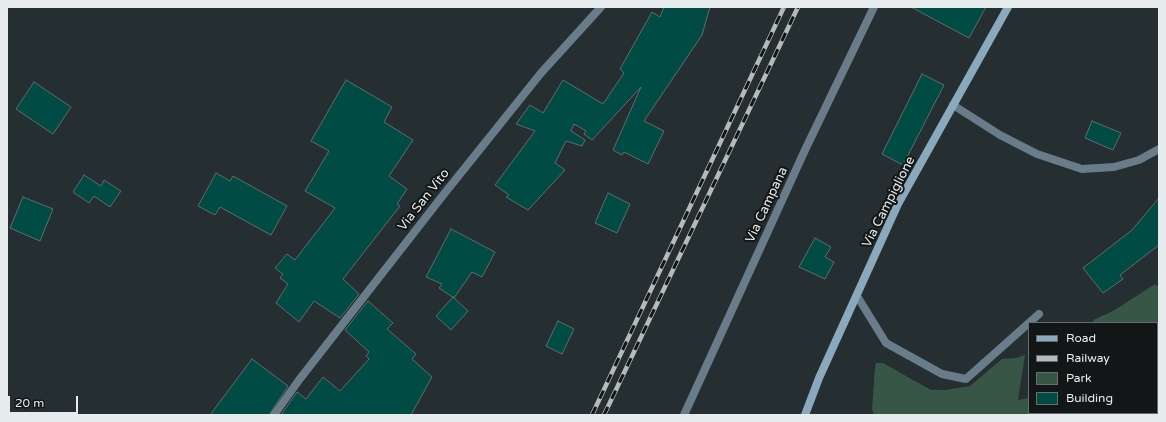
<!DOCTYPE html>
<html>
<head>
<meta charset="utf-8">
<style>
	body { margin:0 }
	#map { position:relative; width:1166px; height:422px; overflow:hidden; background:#252e30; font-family:"Varela Round",sans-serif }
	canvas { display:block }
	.frame { position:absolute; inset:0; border:8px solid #e6eced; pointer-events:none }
	.legend { position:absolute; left:1028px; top:322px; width:130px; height:92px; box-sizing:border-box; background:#121616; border:1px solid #676c6c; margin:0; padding:5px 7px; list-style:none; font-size:12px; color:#e6eced }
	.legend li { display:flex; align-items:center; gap:8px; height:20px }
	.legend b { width:20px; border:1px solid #676c6c }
	.scale { position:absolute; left:8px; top:396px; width:70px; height:18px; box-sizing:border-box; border:2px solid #e6eced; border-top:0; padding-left:5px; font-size:12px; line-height:14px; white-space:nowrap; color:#e6eced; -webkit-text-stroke:3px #121616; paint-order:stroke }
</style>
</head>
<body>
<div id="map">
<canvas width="1166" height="422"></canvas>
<div class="frame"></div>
<ul class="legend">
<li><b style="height:5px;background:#8ba9bd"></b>Road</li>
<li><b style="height:5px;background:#b4bbbc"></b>Railway</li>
<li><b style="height:11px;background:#375645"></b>Park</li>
<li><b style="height:11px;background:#014b45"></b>Building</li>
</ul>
<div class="scale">20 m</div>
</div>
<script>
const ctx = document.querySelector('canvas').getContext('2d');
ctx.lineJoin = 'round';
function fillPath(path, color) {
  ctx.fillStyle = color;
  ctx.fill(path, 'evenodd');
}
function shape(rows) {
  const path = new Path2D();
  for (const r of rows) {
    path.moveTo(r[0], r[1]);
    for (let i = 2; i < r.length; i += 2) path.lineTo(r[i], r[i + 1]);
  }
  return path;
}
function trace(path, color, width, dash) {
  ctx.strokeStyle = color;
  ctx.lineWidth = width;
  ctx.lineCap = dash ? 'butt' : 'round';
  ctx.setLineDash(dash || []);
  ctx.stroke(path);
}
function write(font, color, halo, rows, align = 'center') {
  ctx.font = font + ' "Varela Round",sans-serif';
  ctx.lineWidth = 4;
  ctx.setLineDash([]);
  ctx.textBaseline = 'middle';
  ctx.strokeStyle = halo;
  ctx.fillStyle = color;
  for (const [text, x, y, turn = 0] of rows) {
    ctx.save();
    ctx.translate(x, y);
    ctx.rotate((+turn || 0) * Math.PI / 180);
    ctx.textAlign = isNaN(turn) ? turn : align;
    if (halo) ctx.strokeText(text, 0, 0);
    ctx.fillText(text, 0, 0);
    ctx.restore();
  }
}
fillPath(shape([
	[1155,284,1159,287,1159,415,874,415,872,409,875,368,876,363,883,363,931,390,945,390,970,386,1002,359,1016,358,1025,355,1018,400,1029,398,1029,413,1157,413,1157,323,1094,323,1093,320,1113,311]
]), '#375645');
const building = shape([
	[664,7,710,7,702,35,644,121,664,131,648,164,624,152,622,155,613,150,641,87,592,140,584,134,586,131,574,124,571,131,585,140,582,146,566,141,555,163,565,170,528,210,506,197,509,195,495,185,535,131,516,124,530,105,543,113,563,80,603,104,624,73,620,69,652,12,660,17,664,7],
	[911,7,986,7,969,38,911,7],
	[922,74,944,85,903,165,882,154,922,74],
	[346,80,392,107,384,122,413,140,389,176,407,189,397,204,400,206,343,279,359,294,340,318,314,301,299,322,276,303,288,284,280,278,283,274,275,268,287,254,295,260,335,208,305,191,329,151,311,141,346,80],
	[34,82,71,107,53,134,16,109,34,82],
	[1092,121,1121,133,1113,150,1085,138,1092,121],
	[216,173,230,181,233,176,287,206,271,235,220,207,215,215,198,206,216,173],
	[84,175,101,186,104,180,121,191,110,207,94,196,89,203,73,192,84,175],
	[608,193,630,204,617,233,595,223,608,193],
	[23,197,53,209,40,241,10,228,23,197],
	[1159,198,1159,245,1120,275,1123,279,1103,293,1083,268,1132,230,1159,198],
	[451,229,495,252,482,277,472,272,454,298,439,288,442,284,426,277,451,229],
	[815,238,831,247,825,257,834,262,825,279,799,267,815,238],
	[453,297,468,311,451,330,436,316,453,297],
	[368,301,393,323,387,329,416,354,412,359,432,377,411,415,281,415,297,392,306,399,323,377,340,391,369,359,366,356,369,352,345,330,368,301],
	[558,321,574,329,562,354,546,346,558,321],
	[252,359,288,386,269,415,210,415,252,359]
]);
fillPath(building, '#014b45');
trace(building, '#626c6b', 1);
trace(shape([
	[953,105,1000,135,1037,154,1082,169,1114,167,1139,160,1159,149],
	[857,296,886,343,942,374,966,379,1039,314],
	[274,415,299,380,444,194,541,73,601,7]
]), '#697c89', 8);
trace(shape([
	[684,415,805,150,874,7]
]), '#697c89', 8);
trace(shape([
	[805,415,819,378,898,204,1008,7]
]), '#8ba9bd', 8);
const rail = shape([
	[592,415,784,7],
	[604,415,798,7]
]);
trace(rail, '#b4bbbc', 4.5);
trace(rail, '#121616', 3, [9]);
write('13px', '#e6eced', '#121616', [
	["Via San Vito",424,200,-52],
	["Via Campiglione",889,202,-63],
	["Via Campana",767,205,-65]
]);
</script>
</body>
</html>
